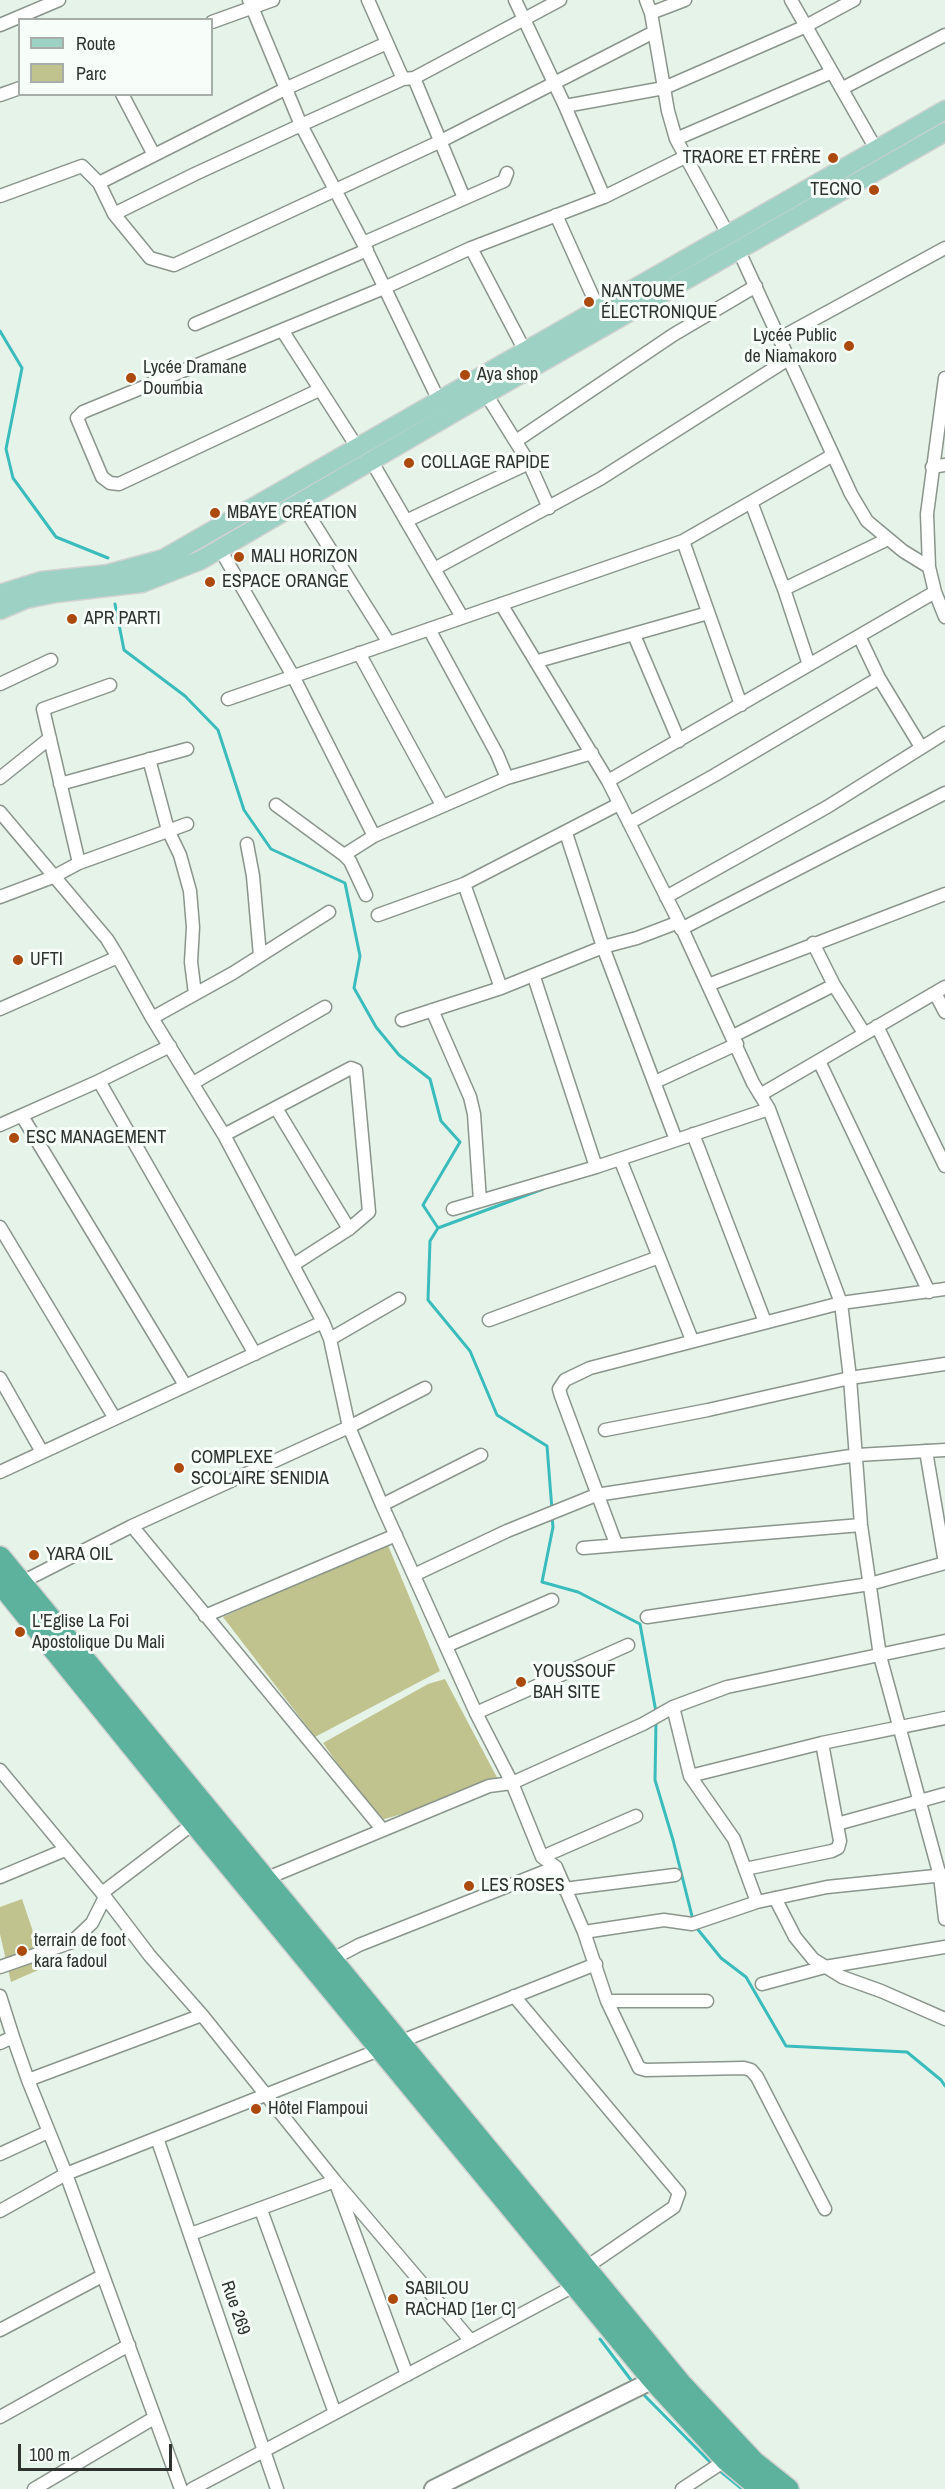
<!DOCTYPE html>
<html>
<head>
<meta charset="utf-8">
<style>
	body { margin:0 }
	#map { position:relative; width:945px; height:2489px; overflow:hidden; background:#e6f3e9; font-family:"Archivo Narrow",sans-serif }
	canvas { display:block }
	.legend { position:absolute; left:18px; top:18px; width:195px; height:78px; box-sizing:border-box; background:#f7fef9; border:2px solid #a7ada9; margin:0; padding:8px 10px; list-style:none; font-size:18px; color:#2f3330 }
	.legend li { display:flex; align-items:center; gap:12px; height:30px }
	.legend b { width:30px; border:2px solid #a7ada9 }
	.scale { position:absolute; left:18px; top:2444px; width:154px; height:27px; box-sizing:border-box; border:3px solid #2f3330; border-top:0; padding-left:8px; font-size:18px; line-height:21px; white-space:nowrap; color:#2f3330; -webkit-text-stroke:4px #f7fef9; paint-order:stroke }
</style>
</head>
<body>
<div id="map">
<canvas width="945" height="2489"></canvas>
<ul class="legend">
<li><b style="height:8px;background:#9dd1c4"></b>Route</li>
<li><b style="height:16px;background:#c1c38e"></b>Parc</li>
</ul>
<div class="scale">100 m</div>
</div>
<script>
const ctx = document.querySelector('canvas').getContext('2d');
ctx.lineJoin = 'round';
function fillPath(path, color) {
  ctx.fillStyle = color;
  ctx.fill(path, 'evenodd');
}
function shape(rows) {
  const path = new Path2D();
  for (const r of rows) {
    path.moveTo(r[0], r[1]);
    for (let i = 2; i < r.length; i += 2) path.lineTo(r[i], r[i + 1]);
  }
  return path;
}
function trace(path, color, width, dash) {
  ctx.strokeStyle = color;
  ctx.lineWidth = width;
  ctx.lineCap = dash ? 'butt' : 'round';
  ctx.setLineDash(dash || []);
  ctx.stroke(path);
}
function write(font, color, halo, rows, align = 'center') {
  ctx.font = font + ' "Archivo Narrow",sans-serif';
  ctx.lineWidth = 6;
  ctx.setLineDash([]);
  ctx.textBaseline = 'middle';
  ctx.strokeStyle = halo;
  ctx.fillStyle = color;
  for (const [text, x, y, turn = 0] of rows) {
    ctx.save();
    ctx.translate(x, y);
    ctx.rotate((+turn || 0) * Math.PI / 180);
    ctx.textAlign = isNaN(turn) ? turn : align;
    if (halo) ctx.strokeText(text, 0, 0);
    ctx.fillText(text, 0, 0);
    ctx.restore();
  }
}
fillPath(shape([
	[387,1543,440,1671,315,1737,223,1617],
	[445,1679,501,1785,378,1821,323,1743,428,1684],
	[22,1899,45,1967,11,1982,0,1934,0,1907]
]), '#c1c38e');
trace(shape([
	[0,331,22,368,6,449,13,478,56,537,108,558],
	[115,604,124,650,185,696,218,730,244,810,271,849,345,883,360,956,354,988,376,1027,399,1055,430,1079,441,1121,460,1142,423,1205,438,1228,430,1241,428,1300,470,1351,497,1415,547,1446,552,1510],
	[438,1228,543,1189],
	[552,1517,553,1527,542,1582,578,1592,640,1624,656,1712],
	[656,1722,655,1780,673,1840,693,1920],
	[695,1926,721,1958,746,1977,786,2046,907,2052,941,2080,945,2086],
	[600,2339,631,2380],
	[645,2396,712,2464],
	[720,2471,742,2489]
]), '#3abcbd', 3);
const street = shape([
	[249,0,301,125,363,243,441,405],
	[368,0,403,79],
	[515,0,565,106,604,197],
	[646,0,651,13,668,111,676,139,728,234],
	[791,0,876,149],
	[651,13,685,0],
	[212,22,273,0],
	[0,25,59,0],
	[414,78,464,198],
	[843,88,945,35],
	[122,94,154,155],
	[0,95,20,88],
	[565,106,664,88,804,27,854,0],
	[676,139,832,72],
	[99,183,287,88,387,43],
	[0,196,82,166,99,183,114,214,150,258,174,265,439,142,654,32],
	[114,214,195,174,301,125,403,79,414,78,560,0],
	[556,215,598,308],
	[363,243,504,181,507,173],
	[471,248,525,351],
	[738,249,851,494,867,521,903,551,929,567],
	[195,324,367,250],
	[282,330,357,447],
	[780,338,945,248],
	[945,378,927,514,929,567,935,592,945,617],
	[319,390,119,484,110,483,102,477,77,418,83,412,384,288,471,248,604,197,685,157],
	[486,394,529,463,549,508],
	[516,441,673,335,756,286],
	[372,462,462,617],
	[932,467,945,465],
	[300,501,389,643],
	[751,502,784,589,809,665],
	[406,521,529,463],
	[683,541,741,705],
	[220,549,293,676,374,836],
	[434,569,600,479,790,358],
	[784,589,888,539],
	[501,604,608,781,679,922,753,1083,769,1109,841,1303,850,1378,861,1525,880,1656,940,1876,945,1919],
	[429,629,497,754,507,778],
	[634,635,679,741],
	[859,636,879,678,921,747],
	[359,653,442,805],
	[538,661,708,613],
	[0,684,51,660],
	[228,699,683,541,833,455],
	[149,759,168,830,180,855,190,891,193,927,191,962,195,994],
	[0,778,50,738],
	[608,781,935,592],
	[60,784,187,749],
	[276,805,344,855,350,861,366,895],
	[0,812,107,939,118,957,152,1018,224,1135,323,1322,0,1472],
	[629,823,715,775,879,678],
	[566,833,603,947,676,1140],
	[247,844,253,876,260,956],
	[344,855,374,836,507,778,592,753],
	[79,863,43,709,110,685],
	[464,884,501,988],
	[0,897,53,877,79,863,187,824],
	[666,897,827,807,945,733],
	[378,915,464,884,619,804],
	[681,929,945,793],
	[813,943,834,985,864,1033],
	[534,977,596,1167],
	[708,985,945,894],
	[935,993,945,1012],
	[0,1009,118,957],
	[432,1010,470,1097,474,1114,480,1201],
	[152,1018,233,973,329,912],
	[402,1020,501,988,603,947,637,938,679,922],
	[877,1026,945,1166],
	[733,1036,834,985],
	[819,1061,929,1292],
	[99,1081,255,1354],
	[655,1082,737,1044],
	[193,1083,325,1007],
	[760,1095,945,987],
	[276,1108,349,1229],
	[22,1116,185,1385],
	[0,1125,99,1081,170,1046],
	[693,1134,765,1322],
	[224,1135,351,1068,356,1070,369,1212,349,1229,293,1265],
	[620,1159,692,1340],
	[453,1209,596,1167,769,1109],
	[0,1227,114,1417],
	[489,1320,659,1257],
	[323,1322,330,1339,349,1427,382,1505,476,1713,512,1783,542,1857,556,1867,584,1932,607,2001,639,2068,646,2070,744,2068,751,2070,757,2077,825,2209],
	[330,1339,399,1299],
	[0,1378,42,1452],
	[605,1430,708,1410,850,1378,945,1364],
	[926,1451,945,1563],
	[382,1505,481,1455],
	[132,1526,382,1829],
	[616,1544,561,1396,559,1389,565,1380,590,1368,841,1303,945,1289],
	[583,1548,861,1525],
	[414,1575,507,1531,596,1495,857,1455,945,1450],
	[20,1583,132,1526,349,1427,425,1388],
	[205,1616,396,1535],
	[647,1617,870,1584,945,1563],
	[446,1646,552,1600],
	[673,1707,690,1776,734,1839,757,1902],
	[476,1713,628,1645],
	[0,1770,102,1893,150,1956,202,2015,335,2181,471,2341],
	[690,1776,822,1743,945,1718],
	[837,1824,945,1794],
	[542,1857,636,1816],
	[745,1869,832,1851,838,1848,840,1841,822,1743],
	[0,1877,65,1850],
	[265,1879,489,1786,512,1783,643,1724,673,1707,727,1687,945,1641],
	[564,1889,675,1875],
	[102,1893,194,1823],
	[775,1898,795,1937,813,1959,842,1977,881,1991,945,2019],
	[584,1932,664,1920,692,1924,757,1902,827,1887,945,1875],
	[331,1960,359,1945,556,1867],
	[0,1967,72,1942,92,1923,105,1897],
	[762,1984,825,1967,945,1947],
	[0,1996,13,2037],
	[514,1996,679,2193,674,2207,585,2268],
	[607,2001,707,2001],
	[0,2043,13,2037,28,2080,66,2174,181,2489],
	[28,2080,202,2015],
	[157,2138,277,2489],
	[0,2154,48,2132],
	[261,2210,335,2413],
	[0,2211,66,2174,596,1964],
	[191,2234,335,2181,407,2375],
	[0,2330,102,2276],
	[0,2417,129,2345],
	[34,2489,154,2418],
	[192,2489,576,2285],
	[682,2489,726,2460]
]);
const secondary = shape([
	[433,2489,653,2380]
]);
const primary = shape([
	[0,594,41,581,108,574,163,559,945,110],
	[0,610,26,599,56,593,142,583,201,560,486,394,945,132]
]);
const highway = shape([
	[0,1557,681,2384,754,2462,788,2489],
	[0,1583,194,1823,653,2380,726,2460,761,2489]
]);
trace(street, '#8a958c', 15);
trace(secondary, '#8a958c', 20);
trace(primary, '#d1d2d1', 21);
trace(highway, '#d1d2d1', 24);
trace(street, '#fff', 12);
trace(secondary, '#fff', 16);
trace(primary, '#9dd1c4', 18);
trace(highway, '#5cb29c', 21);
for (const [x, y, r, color] of [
	[833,158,6,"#ac4a0d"],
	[874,190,6,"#ac4a0d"],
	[589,302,6,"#ac4a0d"],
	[849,346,6,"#ac4a0d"],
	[465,375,6,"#ac4a0d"],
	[131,378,6,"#ac4a0d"],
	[409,463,6,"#ac4a0d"],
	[215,513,6,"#ac4a0d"],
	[239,557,6,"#ac4a0d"],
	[210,582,6,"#ac4a0d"],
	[72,619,6,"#ac4a0d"],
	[18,960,6,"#ac4a0d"],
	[14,1138,6,"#ac4a0d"],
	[179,1468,6,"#ac4a0d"],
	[34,1555,6,"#ac4a0d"],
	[20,1632,6,"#ac4a0d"],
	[521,1682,6,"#ac4a0d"],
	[469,1886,6,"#ac4a0d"],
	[22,1951,6,"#ac4a0d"],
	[256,2109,6,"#ac4a0d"],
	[393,2299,6,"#ac4a0d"]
]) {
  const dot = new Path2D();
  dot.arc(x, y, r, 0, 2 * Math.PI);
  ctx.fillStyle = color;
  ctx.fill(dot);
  trace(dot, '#f7fef9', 2);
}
write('18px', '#2f3330', '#f7fef9', [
	["TRAORE ET FRÈRE",821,158,"right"],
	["TECNO",862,190,"right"],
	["NANTOUME",601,292],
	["ÉLECTRONIQUE",601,313],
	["Lycée Public",837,336,"right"],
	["de Niamakoro",837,357,"right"],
	["Lycée Dramane",143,368],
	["Doumbia",143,389],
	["Aya shop",477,375],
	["COLLAGE RAPIDE",421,463],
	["MBAYE CRÉATION",227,513],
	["MALI HORIZON",251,557],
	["ESPACE ORANGE",222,582],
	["APR PARTI",84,619],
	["UFTI",30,960],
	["ESC MANAGEMENT",26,1138],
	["COMPLEXE",191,1458],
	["SCOLAIRE SENIDIA",191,1479],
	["YARA OIL",46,1555],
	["L'Eglise La Foi",32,1622],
	["Apostolique Du Mali",32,1643],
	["YOUSSOUF",533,1672],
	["BAH SITE",533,1693],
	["LES ROSES",481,1886],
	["terrain de foot",34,1941],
	["kara fadoul",34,1962],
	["Hôtel Flampoui",268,2109],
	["SABILOU",405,2289],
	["RACHAD [1er C]",405,2310]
], 'left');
write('18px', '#2f3330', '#f7fef9', [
	["Rue 269",235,2308,71]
]);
</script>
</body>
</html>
